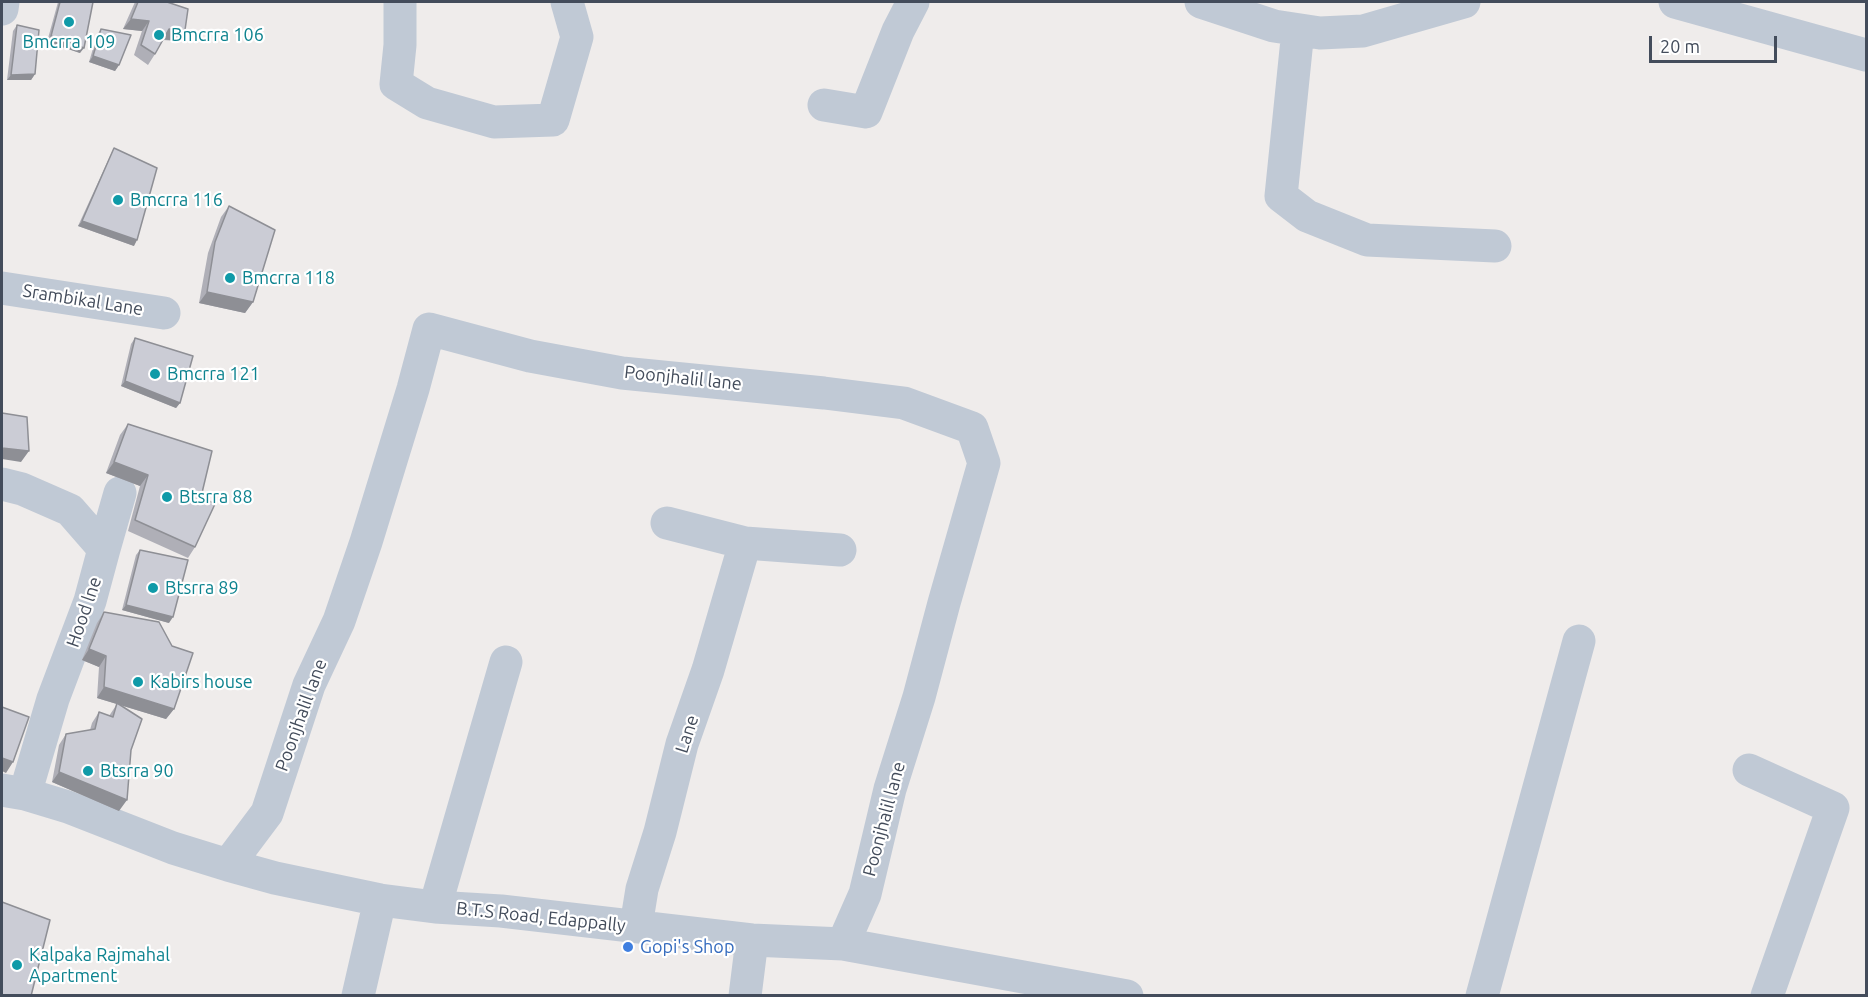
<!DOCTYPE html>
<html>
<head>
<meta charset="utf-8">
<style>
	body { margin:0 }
	#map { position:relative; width:1868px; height:997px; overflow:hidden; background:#efeceb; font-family:Ubuntu,sans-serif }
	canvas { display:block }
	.frame { position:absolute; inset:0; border:3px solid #434c5b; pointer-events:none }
	.scale { position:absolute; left:1649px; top:36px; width:128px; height:27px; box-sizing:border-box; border:3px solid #434c5b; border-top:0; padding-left:8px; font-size:18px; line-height:21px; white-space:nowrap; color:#434c5b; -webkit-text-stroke:4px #fff; paint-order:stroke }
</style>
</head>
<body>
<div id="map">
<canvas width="1868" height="997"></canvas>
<div class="frame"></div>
<div class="scale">20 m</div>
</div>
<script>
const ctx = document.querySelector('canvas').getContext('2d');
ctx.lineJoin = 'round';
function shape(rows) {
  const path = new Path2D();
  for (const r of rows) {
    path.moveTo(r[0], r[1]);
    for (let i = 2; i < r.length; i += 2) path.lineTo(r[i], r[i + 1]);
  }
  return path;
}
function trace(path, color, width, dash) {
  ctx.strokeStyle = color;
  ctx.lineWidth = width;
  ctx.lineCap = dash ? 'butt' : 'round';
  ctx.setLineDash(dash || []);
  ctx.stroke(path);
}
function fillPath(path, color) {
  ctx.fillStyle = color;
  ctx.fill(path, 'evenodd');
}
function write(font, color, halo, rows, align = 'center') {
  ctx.font = font + ' Ubuntu,sans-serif';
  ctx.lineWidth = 4.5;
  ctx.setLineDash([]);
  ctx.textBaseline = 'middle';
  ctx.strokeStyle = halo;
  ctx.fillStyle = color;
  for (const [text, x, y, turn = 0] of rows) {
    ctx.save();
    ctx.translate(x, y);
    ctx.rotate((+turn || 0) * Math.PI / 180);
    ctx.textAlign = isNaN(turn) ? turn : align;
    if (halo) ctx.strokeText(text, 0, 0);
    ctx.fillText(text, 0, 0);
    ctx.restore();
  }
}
trace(shape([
	[400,2,400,45,396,84,427,103,494,122,553,120,577,37,567,2],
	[1201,2,1274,26,1320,33,1363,31,1464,2],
	[1675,2,1866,55],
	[2,9,3,2],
	[1298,30,1281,196,1307,216,1367,240,1495,246],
	[824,105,866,112,898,31,913,2],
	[2,288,164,313],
	[2,484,22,489,70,510,104,549,90,601,53,699,25,794],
	[667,523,745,543,840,550],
	[104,549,120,493],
	[1749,770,1833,808,1767,996],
	[2,790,25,794,68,807,173,848,228,865,275,878,380,900,435,907,501,911,752,940,843,944,1127,996],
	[228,865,267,813,309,685,339,621,366,542,413,389,429,329,530,356,622,373,824,393,904,403,972,428,984,463,944,603,919,697,890,789,865,894,843,944],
	[435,907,506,662],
	[636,926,642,889,660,832,682,744,708,670,745,543],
	[358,996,380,900],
	[745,996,752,940],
	[1482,996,1579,641]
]), '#c0c9d5', 33);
fillPath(shape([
	[58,2,93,2,80,53,47,42],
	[135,2,167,2,177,41,163,40,155,54,148,65,134,55,142,31,123,29],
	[17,25,35,74,31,80,7,80,13,31],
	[101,29,119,65,115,71,89,62,97,35],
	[114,148,134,246,78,226,111,154],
	[229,206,253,302,245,313,199,303,208,253,221,217],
	[135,338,180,403,176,408,121,386,131,344],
	[128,424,201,497,195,547,188,558,128,531,140,486,106,473,120,435],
	[140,550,169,623,122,610,136,555],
	[104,612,174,709,166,719,120,705,131,750,119,811,52,782,59,745,66,734,90,730,92,723,99,712,109,716,117,704,97,698,99,667,82,660,97,623]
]), '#afafb7');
fillPath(shape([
	[131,19,149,21,142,31,123,29],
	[169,29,185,30,177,41,161,39],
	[51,36,84,48,80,53,47,42],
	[93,56,119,65,115,71,89,62],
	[35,74,31,80,7,80,11,75],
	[82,221,137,240,134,246,78,226],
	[207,292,253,302,245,313,199,303],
	[125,381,180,403,176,408,121,386],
	[2,448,29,451,21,462,2,459],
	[114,462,148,475,140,486,106,473],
	[126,605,173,617,169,623,122,610],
	[89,649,106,656,99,667,82,660],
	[104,687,174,709,166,719,97,698],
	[2,758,13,762,6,773,2,771],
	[59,772,127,800,119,811,52,782]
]), '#8e8f95');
const building = shape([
	[60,2,93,2,84,48,51,36,60,2],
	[138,2,167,2,188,9,185,30,169,29,155,54,141,45,149,21,131,19,138,2],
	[17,25,39,30,35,74,11,75,17,25],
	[101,29,131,35,119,65,93,56,101,29],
	[114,148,157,168,137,240,82,221,114,148],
	[229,206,275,230,253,302,207,292,215,242,229,206],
	[135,338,193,356,180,403,125,381,135,338],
	[2,413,27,417,29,451,2,448,2,413],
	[128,424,212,451,201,497,215,504,195,547,135,520,148,475,114,462,128,424],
	[140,550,188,560,173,617,126,605,140,550],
	[104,612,159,622,172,646,193,653,174,709,104,687,106,656,89,649,104,612],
	[117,703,142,719,131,750,127,800,59,772,66,734,95,729,99,712,113,717,117,703],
	[2,707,29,717,13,762,2,758,2,707],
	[2,902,50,920,31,996,2,996,2,902]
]);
fillPath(building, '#cbccd5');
trace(building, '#8e8f95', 1.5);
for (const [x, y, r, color] of [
	[69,22,6,"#0f9aa8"],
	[159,35,6,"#0f9aa8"],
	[118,200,6,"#0f9aa8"],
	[230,278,6,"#0f9aa8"],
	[155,374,6,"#0f9aa8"],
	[167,497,6,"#0f9aa8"],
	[153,588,6,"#0f9aa8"],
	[138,682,6,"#0f9aa8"],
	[88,771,6,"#0f9aa8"],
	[628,947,6,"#3f7fe0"],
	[17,965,6,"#0f9aa8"]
]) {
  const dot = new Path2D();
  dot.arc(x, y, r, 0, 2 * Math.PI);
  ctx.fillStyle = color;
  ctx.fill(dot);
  trace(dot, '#fff', 2);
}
write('18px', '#0d838f', '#fff', [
	["Bmcrra 106",171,35],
	["Bmcrra 109",69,42,"center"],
	["Bmcrra 116",130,200],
	["Bmcrra 118",242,278],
	["Bmcrra 121",167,374],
	["Btsrra 88",179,497],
	["Btsrra 89",165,588],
	["Kabirs house",150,682],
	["Btsrra 90",100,771],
	["Kalpaka Rajmahal",29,955],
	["Apartment",29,976]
], 'left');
write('18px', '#434c5b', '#fff', [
	["Srambikal Lane",83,300,9],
	["Poonjhalil lane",683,378,6],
	["Hood lne",84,612,-71],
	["Poonjhalil lane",301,715,-70],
	["Lane",687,734,-72],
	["Poonjhalil lane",884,819,-75],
	["B.T.S Road, Edappally",541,917,6]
]);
write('18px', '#366cbe', '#fff', [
	["Gopi's Shop",640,947]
], 'left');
</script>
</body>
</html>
